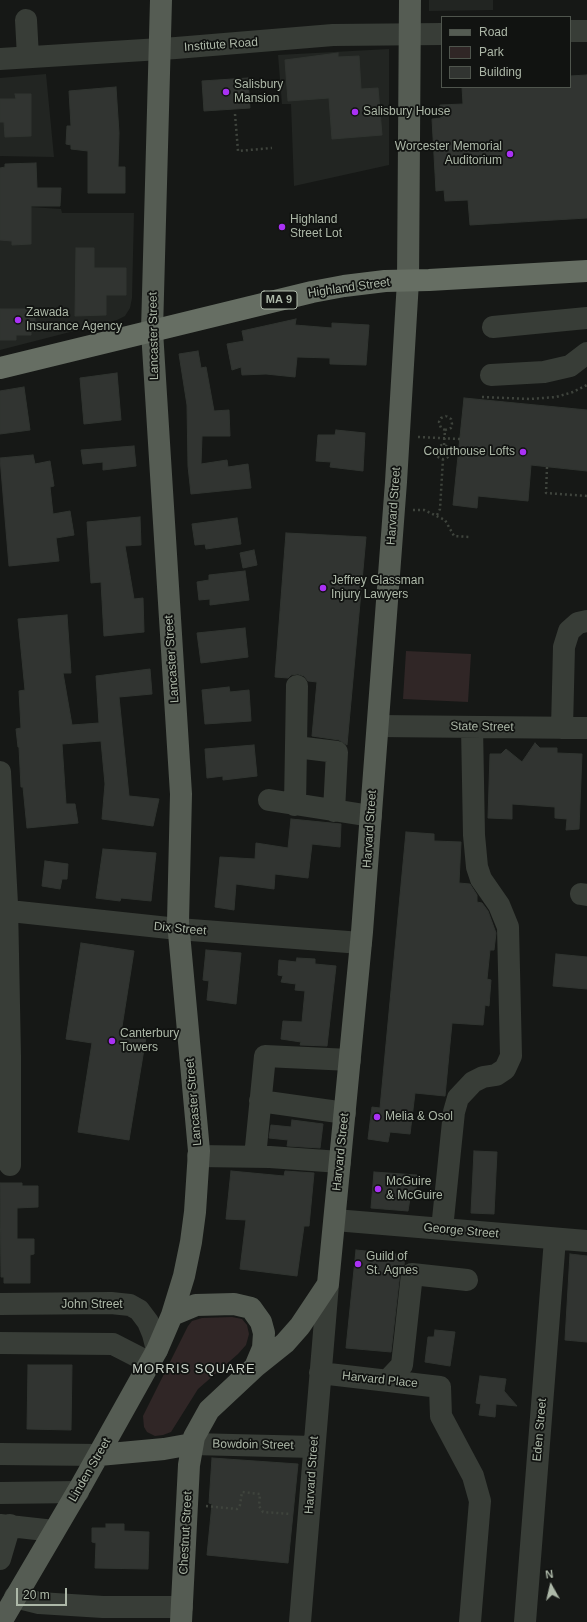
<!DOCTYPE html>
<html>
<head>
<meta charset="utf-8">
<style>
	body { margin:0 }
	#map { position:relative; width:587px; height:1622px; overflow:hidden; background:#161816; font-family:Helvetica,sans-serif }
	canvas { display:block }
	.legend { position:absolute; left:441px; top:16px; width:130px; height:72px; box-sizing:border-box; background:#111311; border:1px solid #4f554d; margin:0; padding:5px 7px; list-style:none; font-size:12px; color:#adb8a8 }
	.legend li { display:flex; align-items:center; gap:8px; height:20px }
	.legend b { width:20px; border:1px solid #4f554d }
	.north { position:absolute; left:531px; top:1566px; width:40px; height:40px; -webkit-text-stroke:3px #111311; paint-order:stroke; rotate:352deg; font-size:11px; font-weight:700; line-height:16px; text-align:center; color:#adb8a8 }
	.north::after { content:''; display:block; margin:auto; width:14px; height:18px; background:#adb8a8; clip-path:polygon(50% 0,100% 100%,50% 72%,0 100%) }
	.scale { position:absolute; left:16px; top:1588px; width:51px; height:18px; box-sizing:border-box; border:2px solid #adb8a8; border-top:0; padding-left:5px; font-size:12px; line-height:14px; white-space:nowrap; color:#adb8a8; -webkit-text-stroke:3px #111311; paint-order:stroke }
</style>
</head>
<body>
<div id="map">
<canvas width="587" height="1622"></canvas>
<ul class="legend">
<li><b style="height:5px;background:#555c53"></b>Road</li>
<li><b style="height:11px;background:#302626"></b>Park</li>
<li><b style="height:11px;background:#313431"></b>Building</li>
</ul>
<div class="north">N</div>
<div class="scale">20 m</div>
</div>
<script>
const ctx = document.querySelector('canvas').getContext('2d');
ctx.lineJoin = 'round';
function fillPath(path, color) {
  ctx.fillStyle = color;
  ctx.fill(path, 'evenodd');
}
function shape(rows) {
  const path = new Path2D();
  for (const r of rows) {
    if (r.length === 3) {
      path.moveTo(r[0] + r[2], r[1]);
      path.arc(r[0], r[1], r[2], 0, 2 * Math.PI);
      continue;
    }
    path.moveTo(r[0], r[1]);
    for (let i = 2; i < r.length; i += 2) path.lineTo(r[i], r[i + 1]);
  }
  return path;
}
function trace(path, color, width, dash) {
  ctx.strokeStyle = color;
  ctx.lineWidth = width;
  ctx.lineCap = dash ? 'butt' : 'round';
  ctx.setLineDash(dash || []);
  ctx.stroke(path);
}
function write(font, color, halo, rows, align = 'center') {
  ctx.font = font + ' Helvetica,sans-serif';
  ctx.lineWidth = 3.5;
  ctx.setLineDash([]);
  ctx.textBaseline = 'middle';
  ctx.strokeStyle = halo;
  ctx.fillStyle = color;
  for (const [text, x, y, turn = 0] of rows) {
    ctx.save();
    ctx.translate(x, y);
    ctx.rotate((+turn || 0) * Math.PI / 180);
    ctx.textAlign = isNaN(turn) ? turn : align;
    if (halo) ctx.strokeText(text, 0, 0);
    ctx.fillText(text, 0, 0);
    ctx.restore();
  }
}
fillPath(shape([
	[429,0,493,0,493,10,429,11],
	[389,49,389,165,294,186,291,104,282,104,278,55],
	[46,74,54,157,0,156,0,78],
	[0,205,61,209,62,213,134,213,132,298,130,308,125,316,117,320,0,350]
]), '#222522');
fillPath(shape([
	[406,651,471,654,468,702,403,699],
	[232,1317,242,1319,247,1325,249,1334,246,1345,238,1354,198,1389,171,1432,163,1435,155,1436,147,1432,144,1427,143,1416,188,1326,192,1321,202,1318]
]), '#302626');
const building = shape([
	[338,53,338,57,359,56,361,89,378,88,382,135,332,139,329,98,288,101,285,60,338,53],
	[587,75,587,218,470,225,468,200,445,201,444,190,436,191,432,119,441,118,440,105,463,104,462,87,570,87,570,76,587,75],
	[248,78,250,108,204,111,202,81,248,78],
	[116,87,119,133,118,167,125,167,125,193,88,193,88,151,71,149,71,145,66,144,67,126,71,126,69,91,116,87],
	[15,94,31,94,31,136,5,137,4,122,0,122,0,99,16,99,15,94],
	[36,163,37,188,61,188,60,206,31,206,31,244,12,245,12,241,0,240,0,168,5,167,5,164,36,163],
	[76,248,94,248,94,268,126,268,126,295,106,295,106,315,75,316,76,248],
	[0,309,35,309,35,331,31,331,31,335,16,335,16,340,0,340,0,309],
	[296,319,295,325,332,328,332,323,369,325,366,365,330,364,330,358,297,357,295,377,266,374,242,375,241,367,232,370,227,344,244,341,242,331,296,319],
	[198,351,201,368,206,367,214,411,229,410,230,436,202,436,201,464,227,460,228,467,248,464,251,488,191,494,188,466,187,405,179,354,198,351],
	[117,373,121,420,84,424,80,378,117,373],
	[24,387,30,430,0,434,0,391,24,387],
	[464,398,587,410,587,471,531,465,528,501,478,496,477,508,453,505,464,398],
	[336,430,365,433,363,471,330,467,331,462,316,461,318,435,335,435,336,430],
	[134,446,136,466,103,470,103,462,83,464,81,450,134,446],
	[33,455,35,464,50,461,54,486,50,487,53,514,70,511,74,535,56,538,59,561,9,566,0,458,33,455],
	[140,517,141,545,125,546,134,599,143,598,144,632,104,636,101,582,91,583,87,522,140,517],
	[237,518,241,544,206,549,205,544,195,545,192,524,237,518],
	[286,533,366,537,347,745,339,740,312,736,317,682,308,681,304,676,298,674,291,675,288,678,275,677,286,533],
	[254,550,257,565,243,568,240,553,254,550],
	[245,571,249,600,210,605,210,599,199,600,197,582,209,580,209,575,245,571],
	[67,615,71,673,63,673,72,725,99,723,96,676,150,669,152,694,119,697,129,796,159,799,153,826,102,819,105,784,101,741,62,744,66,804,75,804,78,823,27,828,23,787,21,787,19,747,18,747,16,729,21,728,19,691,25,690,18,619,67,615],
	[245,628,248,657,201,663,197,633,245,628],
	[229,687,230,692,249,690,251,721,205,724,202,690,229,687],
	[535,743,540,748,557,748,557,753,582,754,579,829,566,830,567,819,555,818,555,807,512,804,512,819,488,818,490,754,501,754,506,749,522,762,535,743],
	[254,745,257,776,223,780,223,776,207,778,205,749,254,745],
	[291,819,341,824,340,847,312,844,308,878,275,874,274,889,236,884,234,910,215,907,220,857,255,859,256,843,288,848,291,819],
	[406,832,434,834,434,841,461,842,459,883,470,884,477,895,477,902,482,903,488,911,496,933,494,950,490,950,487,979,491,980,489,1006,485,1005,483,1025,452,1023,445,1096,415,1093,410,1134,390,1132,388,1142,368,1139,372,1107,380,1108,406,832],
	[103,849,156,853,151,901,121,898,120,901,96,898,103,849],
	[45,861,68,864,67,879,62,879,60,889,42,886,45,861],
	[81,943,134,951,121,1033,146,1037,129,1140,78,1132,92,1043,66,1039,81,943],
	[206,950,241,953,236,1004,207,1000,209,981,203,980,206,950],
	[556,954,587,957,587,989,553,986,556,954],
	[297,958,315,959,315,964,336,966,327,1046,300,1045,301,1042,281,1039,283,1021,302,1022,305,991,295,990,296,984,281,982,283,976,278,975,279,960,296,962,297,958],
	[292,1120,323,1124,320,1148,287,1146,288,1140,269,1138,271,1125,291,1127,292,1120],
	[474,1151,497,1152,494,1214,471,1213,474,1151],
	[231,1171,284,1176,285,1171,314,1173,309,1226,304,1226,297,1276,240,1269,246,1220,226,1219,231,1171],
	[374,1172,417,1175,416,1192,411,1192,408,1211,371,1208,374,1172],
	[0,1183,22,1183,22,1186,38,1186,38,1207,17,1208,17,1239,34,1239,34,1254,30,1255,30,1283,4,1283,4,1277,1,1277,0,1183],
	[356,1250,405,1255,404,1265,400,1273,391,1352,346,1348,356,1250],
	[570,1254,587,1256,587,1342,565,1340,570,1254],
	[435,1330,455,1332,450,1366,425,1362,428,1337,434,1337,435,1330],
	[28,1365,72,1365,71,1430,27,1429,28,1365],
	[480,1376,506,1379,504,1391,517,1406,496,1404,495,1417,479,1415,481,1404,476,1403,480,1376],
	[212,1458,298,1464,288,1563,207,1555,212,1504,209,1503,212,1458],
	[106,1524,124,1524,124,1531,149,1532,148,1569,95,1568,96,1543,92,1542,92,1528,106,1528,106,1524]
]);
fillPath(building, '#313431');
trace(building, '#303430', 1);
trace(shape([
	[235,114,238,151,272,148],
	[482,397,530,399,556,397,573,392,587,385],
	[445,430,451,428,452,424,451,419,446,416],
	[445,430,441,428,439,422,441,418,446,416],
	[418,437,460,439],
	[444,445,445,430],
	[443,452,7],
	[547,467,546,493,587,496],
	[413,510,424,510,445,520,454,536,470,537],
	[437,515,440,509,443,459],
	[206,1506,237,1509,240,1505,242,1492,260,1494,259,1506,263,1512,291,1514]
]), '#3f443d', 2.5, [2, 3]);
trace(shape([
	[26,20,28,57],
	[570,31,587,31],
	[0,59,176,48,333,35,442,34],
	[493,327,587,318],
	[491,375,544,372,570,366,587,353],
	[378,726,587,728],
	[562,728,564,647,569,631,578,623,587,621],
	[296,747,337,752,334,811],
	[0,772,7,904,10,1056,10,1165],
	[269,800,371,816],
	[295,805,297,686],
	[581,894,587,895],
	[0,910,178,929,361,943],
	[260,1101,345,1113],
	[198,1156,270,1157,340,1162],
	[255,1157,265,1056,350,1060],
	[335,1220,587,1241],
	[442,1229,454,1112,458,1098,473,1082,483,1077,496,1075,505,1069,511,1056,508,927,499,905,481,879,477,867,474,835,472,727],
	[0,1304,111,1303,130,1305,139,1310,148,1322,153,1334,157,1350],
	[0,1343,113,1344,150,1363],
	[320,1373,440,1387,441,1416,473,1476,480,1501,470,1622],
	[388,1380,402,1365,412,1274,467,1280],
	[192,1444,314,1447],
	[0,1454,99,1455],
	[0,1493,78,1492],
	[0,1525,54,1531],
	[0,1559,10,1525],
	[15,1597,39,1603,103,1607,182,1607],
	[300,1622,328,1284],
	[525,1622,555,1239]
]), '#383d37', 22);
trace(shape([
	[172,1315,196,1305,234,1304,251,1308,261,1322,264,1333,263,1348,255,1367],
	[99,1455,164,1449,192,1444],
	[1,1622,82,1484,157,1350,172,1315,184,1276,191,1242,195,1212,199,1151,178,922,181,794,152,331,161,0],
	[181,1622,189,1465,194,1437,209,1410,255,1367,285,1343,300,1326,328,1284,362,932,396,482,408,281,410,0]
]), '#555c53', 22);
trace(shape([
	[0,368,312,292,344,286,385,281,429,280,587,271]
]), '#666e63', 22);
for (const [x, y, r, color] of [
	[226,92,4,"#aa31f5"],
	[355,112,4,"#aa31f5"],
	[510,154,4,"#aa31f5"],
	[282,227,4,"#aa31f5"],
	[18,320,4,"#aa31f5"],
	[523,452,4,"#aa31f5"],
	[323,588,4,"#aa31f5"],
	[112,1041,4,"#aa31f5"],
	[377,1117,4,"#aa31f5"],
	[378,1189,4,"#aa31f5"],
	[358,1264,4,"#aa31f5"]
]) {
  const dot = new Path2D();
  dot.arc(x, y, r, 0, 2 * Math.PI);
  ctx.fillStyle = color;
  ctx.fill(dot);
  trace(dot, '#111311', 1.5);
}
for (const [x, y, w] of [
	[279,300,36]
]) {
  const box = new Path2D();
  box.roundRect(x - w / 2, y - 9, w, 18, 3);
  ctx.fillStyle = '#111311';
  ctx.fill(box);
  trace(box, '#adb8a8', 1);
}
write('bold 11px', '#adb8a8', null, [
	["MA 9",279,300]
]);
write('12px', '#adb8a8', '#111311', [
	["Institute Road",221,45,-4],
	["Highland Street",349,288,-8],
	["Lancaster Street",154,336,-91],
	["Harvard Street",394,506,-86],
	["Lancaster Street",172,659,-94],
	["State Street",482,727,1],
	["Harvard Street",370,829,-86],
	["Dix Street",180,929,5],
	["Lancaster Street",194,1102,-95],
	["Harvard Street",341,1152,-84],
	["George Street",461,1231,5],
	["John Street",92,1305],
	["Harvard Place",380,1380,6],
	["Eden Street",540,1430,-85],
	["Bowdoin Street",253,1445,1],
	["Linden Street",90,1470,-60],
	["Harvard Street",312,1475,-86],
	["Chestnut Street",186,1533,-87]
]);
write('12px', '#adb8a8', '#111311', [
	["Salisbury",234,85],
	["Mansion",234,99],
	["Salisbury House",363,112],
	["Worcester Memorial",502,147,"right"],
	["Auditorium",502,161,"right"],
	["Highland",290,220],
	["Street Lot",290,234],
	["Zawada",26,313],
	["Insurance Agency",26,327],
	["Courthouse Lofts",515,452,"right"],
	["Jeffrey Glassman",331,581],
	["Injury Lawyers",331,595],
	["Canterbury",120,1034],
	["Towers",120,1048],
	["Melia & Osol",385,1117],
	["McGuire",386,1182],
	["& McGuire",386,1196],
	["Guild of",366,1257],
	["St. Agnes",366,1271]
], 'left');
ctx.letterSpacing = '1px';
write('13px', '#ccd4c9', '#111311', [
	["MORRIS SQUARE",194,1369]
]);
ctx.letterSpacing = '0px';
</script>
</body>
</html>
